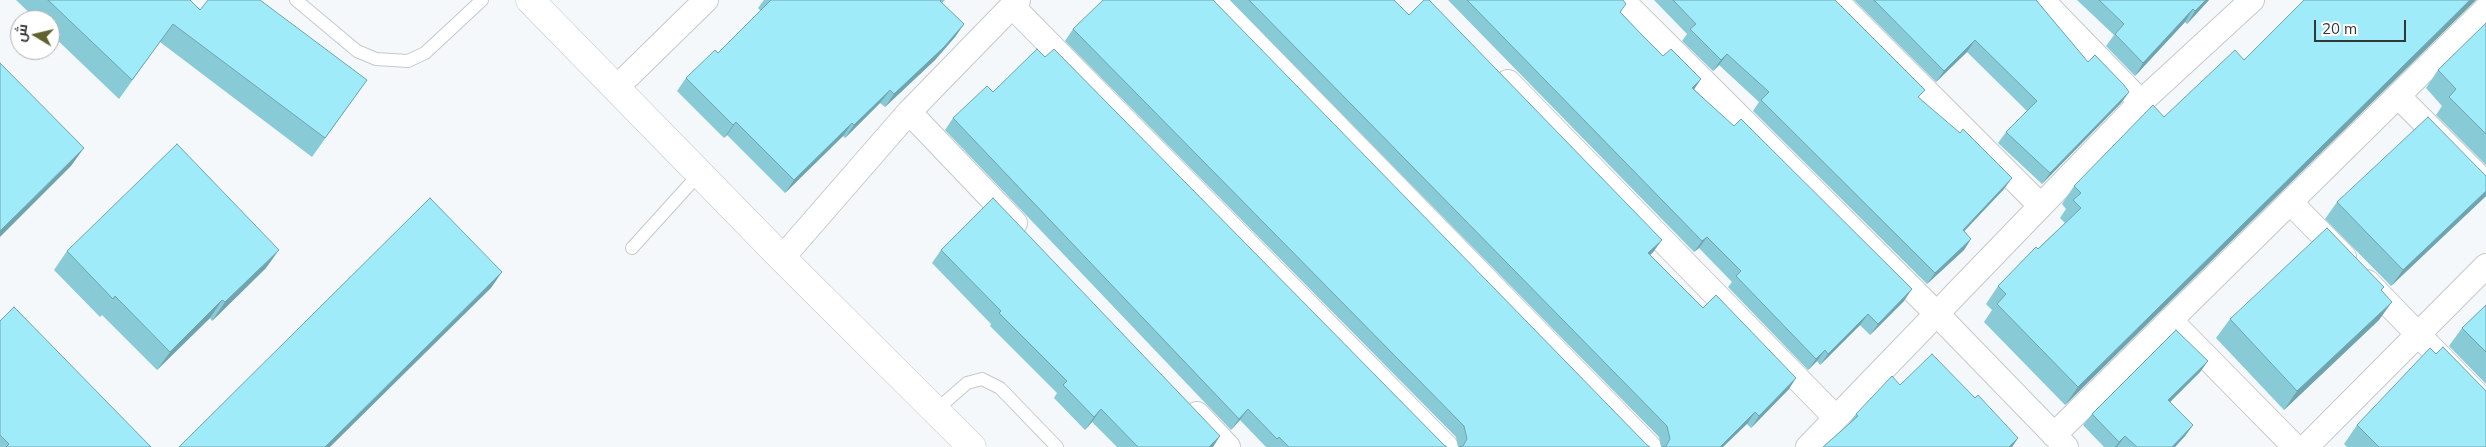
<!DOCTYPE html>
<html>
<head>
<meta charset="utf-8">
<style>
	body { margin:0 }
	#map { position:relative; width:2486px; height:447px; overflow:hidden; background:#f4f8fb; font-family:Mulish,Cairo,sans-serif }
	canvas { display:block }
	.north { position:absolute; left:10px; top:10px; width:50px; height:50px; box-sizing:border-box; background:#fff; border:1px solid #adaeaf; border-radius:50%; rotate:279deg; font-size:14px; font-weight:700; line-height:20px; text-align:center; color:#333536 }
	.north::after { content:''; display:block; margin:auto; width:18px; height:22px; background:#60622f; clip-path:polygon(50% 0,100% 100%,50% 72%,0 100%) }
	.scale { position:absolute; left:2314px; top:20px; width:92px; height:22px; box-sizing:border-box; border:2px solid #333536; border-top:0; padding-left:6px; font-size:15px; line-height:18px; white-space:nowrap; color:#333536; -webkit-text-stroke:4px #fff; paint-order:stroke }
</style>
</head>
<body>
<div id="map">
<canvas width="2486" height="447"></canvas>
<div class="north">ش</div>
<div class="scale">20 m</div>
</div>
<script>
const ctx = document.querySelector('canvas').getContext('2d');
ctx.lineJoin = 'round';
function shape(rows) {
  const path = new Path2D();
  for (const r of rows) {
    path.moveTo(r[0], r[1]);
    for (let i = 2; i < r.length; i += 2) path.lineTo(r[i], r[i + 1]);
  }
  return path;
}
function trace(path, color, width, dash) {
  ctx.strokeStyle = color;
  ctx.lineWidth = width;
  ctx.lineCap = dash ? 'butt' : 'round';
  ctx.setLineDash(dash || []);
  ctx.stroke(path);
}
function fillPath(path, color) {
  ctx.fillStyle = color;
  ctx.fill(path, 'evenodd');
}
const service = shape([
	[296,0,357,51,376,59,408,61,425,53,482,0],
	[632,248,700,173],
	[935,411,967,383,982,379,1000,388,1057,447]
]);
const minor = shape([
	[1213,0,1649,447],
	[1622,0,1936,313,2066,447],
	[1835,0,2040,205],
	[2042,0,2141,102],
	[1012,6,1446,447],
	[1508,82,1836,418],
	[617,87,706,0],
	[2398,96,2486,184],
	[909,112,1015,223],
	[2290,202,2344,257],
	[782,258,909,112,1018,0],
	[2367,282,2486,404],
	[2170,320,2295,447],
	[1197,414,1228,447],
	[2054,435,2486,9],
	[1808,447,2141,102,2252,0],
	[2306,447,2486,266]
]);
const tertiary = shape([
	[530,0,782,258,972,447]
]);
trace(service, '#c5c9cb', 14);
trace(minor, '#c5c9cb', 26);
trace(tertiary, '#c5c9cb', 29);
trace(service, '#fff', 12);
trace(minor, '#fff', 24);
trace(tertiary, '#fff', 28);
fillPath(shape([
	[16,0,190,0,200,10,367,80,312,157,160,42,119,99,50,33,50,20,37,20],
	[764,0,945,0,942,3,964,24,955,37,935,60,885,107,880,103,845,138,843,136,785,193,727,135,724,138,677,91,686,78,718,53,761,11,758,8],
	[1230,0,1394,0,1409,15,1654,251,1650,255,1703,308,1789,389,1751,428,1747,424,1661,447,1659,437],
	[1448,0,1623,0,1621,13,1694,90,1904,301,1870,335,1860,325,1820,365,1817,361,1808,370,1728,287,1732,282,1699,248,1694,252],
	[1654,0,1835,0,1919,98,2004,189,1964,231,1971,239,1964,250,1927,284,1753,111,1759,102,1719,65,1713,71,1682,41,1687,34],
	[1854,0,2036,0,2088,62,2129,92,2121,103,2042,184,1998,143,2006,132,2027,111,1967,52,1936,82],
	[2077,0,2209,0,2187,24,2185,22,2135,76,2106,46,2114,35],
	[2476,0,2065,405,1984,322,1992,310,1986,304,1998,286,2065,223,2060,218,2066,209,2062,204,2074,186,2164,117,2244,60],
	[2486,23,2486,165,2436,115,2442,106,2426,88,2438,70],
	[1073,29,1647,445,1458,447,1456,437,1065,41],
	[993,92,1444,445,1447,447,1266,447,1240,420,1231,430,945,130,953,118],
	[2485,197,2391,286,2325,219,2337,202],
	[941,250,1213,447,1117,447,1092,422,1085,430,1054,398,1057,393,990,326,991,324,932,263],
	[67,251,266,268,212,321,210,318,157,370,102,315,100,317,54,270],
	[2384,287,2382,290,2379,320,2284,410,2216,338,2230,319],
	[2486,305,2486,384,2449,346,2462,328],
	[0,321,151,447,0,447],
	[2436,354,2486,447,2347,447,2344,444,2357,425],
	[2208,361,2200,372,2170,402,2193,425,2185,436,2175,447,2104,447,2083,425,2092,414],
	[1900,385,1975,398,2018,438,2012,447,1823,447,1848,425,1856,414]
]), '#89cad7');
fillPath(shape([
	[2206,0,2209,0,2187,24,2195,11],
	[2470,0,2476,0,2065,405,2078,387],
	[2193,9,2185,22,2135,76,2143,63],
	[964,24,955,37,935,60,885,107,894,94],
	[1975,40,1967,52,1936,82,1944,71],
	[1727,54,1719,65,1713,71,1721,60],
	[1701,79,1693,91,1692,88],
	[890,90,880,103,845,138,854,125],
	[2129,92,2121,103,2042,184,2050,173],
	[736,122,727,135,724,138,733,125],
	[852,123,843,136,785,193,794,180],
	[84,148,71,166,0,237,0,231],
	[2012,178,2004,189,1955,241,1963,230],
	[2486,191,2486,196,2485,197,2391,286,2403,270],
	[1707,237,1699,248,1694,252,1702,241],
	[1971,239,1964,250,1927,284,1935,273],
	[1662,240,1654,251,1640,265,1648,253],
	[279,250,266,268,212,321,225,302],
	[502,272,491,288,330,447,325,447],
	[1912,289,1904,301,1870,335,1878,324],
	[222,300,210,318,157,370,170,352],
	[2392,302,2379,320,2284,410,2297,391],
	[1868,314,1860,325,1820,365,1828,354],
	[1825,350,1817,361,1808,370,1816,359],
	[2208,361,2200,372,2160,412,2168,400],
	[1796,378,1789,389,1751,428,1759,416],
	[1101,409,1092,422,1085,430,1094,417],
	[1248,409,1240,420,1231,430,1239,419],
	[1755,412,1747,424,1723,447,1720,447],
	[2193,425,2185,436,2175,447,2172,447],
	[1220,436,1213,447,1209,447],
	[2125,436,2117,447,2115,447,2119,442],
	[2018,438,2012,447,2009,447]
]), '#6fa4af');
const building = shape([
	[48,0,190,0,200,10,208,0,260,0,367,80,325,138,173,24,132,80,48,0],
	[771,0,941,0,940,1,964,24,944,47,894,94,890,90,854,125,852,123,794,180,736,122,733,125,686,78,715,50,718,53,771,0],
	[1103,0,1213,0,1647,445,1650,447,1459,447,1463,446,1467,439,1464,426,1073,29,1103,0],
	[1249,0,1394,0,1409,15,1424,0,1429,0,1662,240,1648,253,1703,308,1716,295,1796,378,1759,416,1755,412,1720,447,1662,447,1666,446,1670,439,1667,426,1249,0],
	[1467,0,1623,0,1626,4,1620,12,1642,35,1663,56,1671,49,1701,79,1692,88,1734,126,1741,119,1912,289,1878,324,1868,314,1828,354,1825,350,1816,359,1736,276,1741,271,1707,237,1702,241,1467,0],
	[1673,0,1835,0,1925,90,1918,97,1960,133,1963,129,2012,178,1963,230,1971,239,1935,273,1761,100,1769,92,1727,54,1721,60,1690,29,1696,24,1673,0],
	[1874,0,2036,0,2088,62,2095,55,2124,85,2129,92,2050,173,2006,132,2037,101,1975,40,1944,71,1874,0],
	[2099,0,2206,0,2195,11,2193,9,2143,63,2115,34,2124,24,2099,0],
	[2304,0,2470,0,2078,387,1997,304,2006,294,1998,286,2036,247,2038,249,2081,208,2073,200,2081,193,2074,186,2153,105,2164,117,2235,50,2244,60,2304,0],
	[2486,23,2486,134,2449,97,2456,89,2438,70,2486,23],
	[1037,49,1045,57,1054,49,1444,445,1447,447,1289,447,1279,437,1277,439,1248,409,1239,419,953,118,987,86,993,92,1037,49],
	[0,63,84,148,0,231,0,63],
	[2428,117,2486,176,2486,191,2403,270,2337,202,2428,117],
	[177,144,279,250,225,302,222,300,170,352,115,296,113,299,67,251,177,144],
	[430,198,502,272,325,447,179,447,430,198],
	[993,198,1220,436,1209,447,1138,447,1101,409,1094,417,1063,385,1067,381,999,313,1001,311,941,250,993,198],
	[2327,228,2384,287,2381,290,2392,302,2297,391,2230,319,2327,228],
	[2486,305,2486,352,2462,328,2486,305],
	[14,307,151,447,6,447,9,444,0,435,0,321,14,307],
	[2176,330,2208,361,2168,400,2193,425,2172,447,2137,447,2125,436,2119,442,2092,414,2176,330],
	[2443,347,2486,391,2486,447,2379,447,2357,425,2430,348,2436,354,2443,347],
	[1932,354,1975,398,1978,395,2018,438,2009,447,1823,447,1858,416,1856,414,1892,376,1900,385,1932,354]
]);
fillPath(building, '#9febfa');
trace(building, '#6fa4af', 1);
</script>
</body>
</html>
